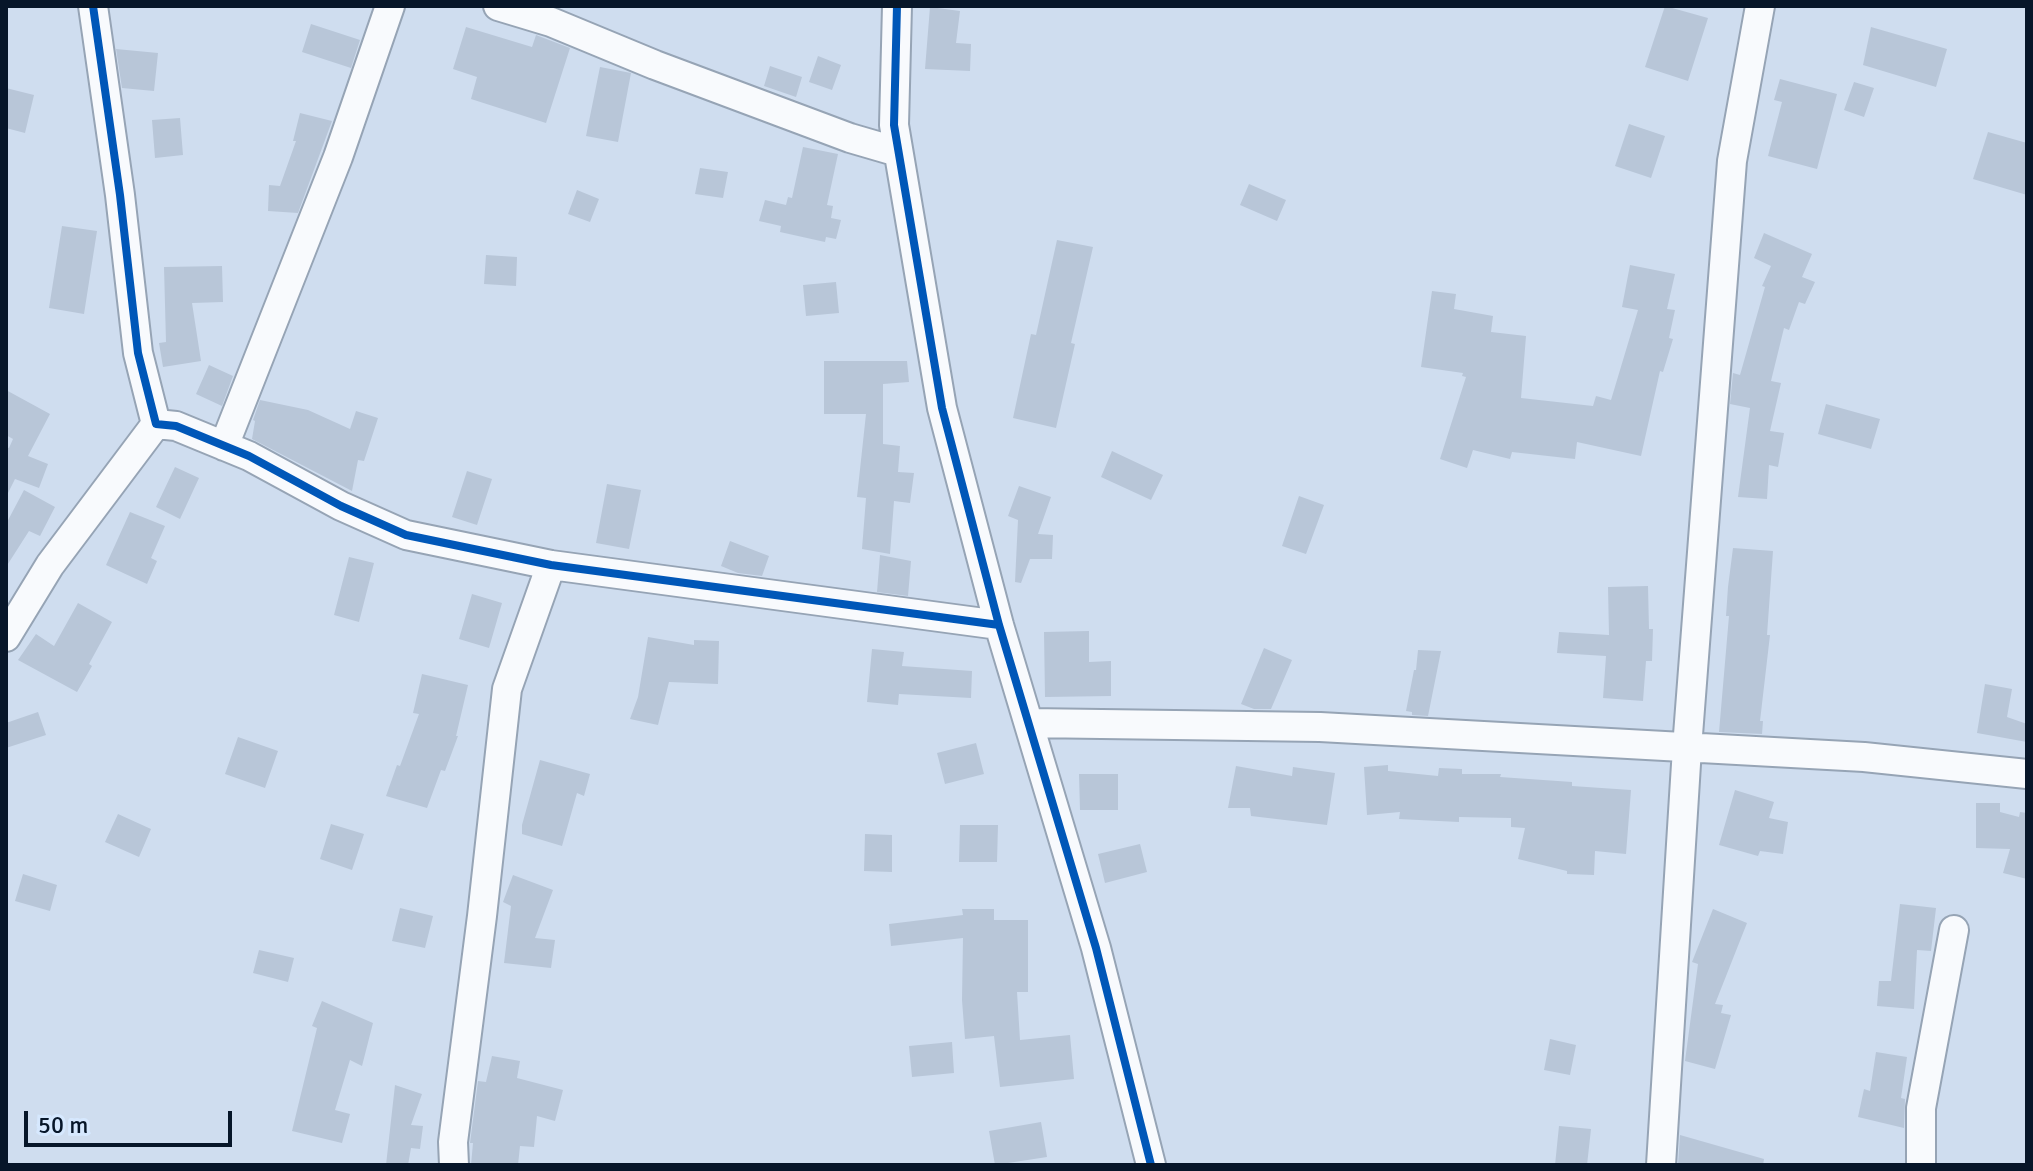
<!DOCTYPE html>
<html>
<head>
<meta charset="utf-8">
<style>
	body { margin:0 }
	#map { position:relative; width:2033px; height:1171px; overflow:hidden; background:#cfddef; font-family:Signika,sans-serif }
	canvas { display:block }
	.frame { position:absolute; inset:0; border:8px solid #071629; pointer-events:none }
	.scale { position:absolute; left:24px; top:1111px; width:208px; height:36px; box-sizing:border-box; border:4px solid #071629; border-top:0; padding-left:10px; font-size:24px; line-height:28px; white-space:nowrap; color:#071629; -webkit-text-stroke:6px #d6e8fe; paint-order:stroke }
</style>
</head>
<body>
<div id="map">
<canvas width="2033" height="1171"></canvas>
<div class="frame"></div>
<div class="scale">50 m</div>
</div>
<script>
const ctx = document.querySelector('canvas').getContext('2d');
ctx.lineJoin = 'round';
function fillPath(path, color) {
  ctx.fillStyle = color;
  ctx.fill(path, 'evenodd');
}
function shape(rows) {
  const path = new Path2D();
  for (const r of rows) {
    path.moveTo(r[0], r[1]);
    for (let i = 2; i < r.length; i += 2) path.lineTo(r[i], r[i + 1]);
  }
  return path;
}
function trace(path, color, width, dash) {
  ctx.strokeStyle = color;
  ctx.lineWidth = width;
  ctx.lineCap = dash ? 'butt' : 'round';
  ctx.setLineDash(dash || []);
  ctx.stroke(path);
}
fillPath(shape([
	[1665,6,1708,18,1688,81,1645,67],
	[930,7,960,11,956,43,971,44,970,71,925,69],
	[311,24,360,40,351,68,302,52],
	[466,27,532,47,536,35,570,48,546,123,471,99,477,77,453,69],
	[1871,27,1947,49,1936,87,1863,65],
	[116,49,158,53,154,91,122,88],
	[818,56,841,65,832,90,809,82],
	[770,66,802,77,796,97,764,86],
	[600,67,631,73,618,142,586,136],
	[1780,79,1837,94,1817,169,1768,156,1782,102,1774,100],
	[1854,82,1874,88,1864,117,1844,110],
	[6,88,34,95,25,133,6,128],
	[300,113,332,121,298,213,268,211,269,185,280,186,296,141,293,141],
	[180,118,183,155,155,158,152,120],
	[1629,124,1665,136,1651,178,1615,166],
	[1988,132,2027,143,2027,195,1973,179],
	[803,147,838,154,827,205,833,206,831,218,841,220,836,239,826,237,825,242,780,232,781,226,759,221,765,200,786,205,788,197,792,198],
	[700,168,728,172,723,198,695,194],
	[1249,184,1286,200,1277,221,1240,205],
	[577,190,599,199,590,222,568,214],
	[62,226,97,231,84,314,49,308],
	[1764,233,1812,254,1802,277,1815,282,1805,304,1799,302,1789,330,1784,328,1771,381,1781,383,1770,431,1784,433,1778,467,1769,465,1767,499,1738,497,1750,408,1730,404,1733,373,1740,375,1765,287,1762,286,1771,266,1754,258],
	[1057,240,1093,247,1071,343,1075,344,1056,428,1013,418,1031,334,1036,335],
	[486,255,517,257,516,286,484,284],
	[1630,265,1675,274,1667,309,1675,310,1669,338,1673,339,1663,372,1660,371,1641,456,1577,442,1575,459,1512,452,1510,459,1473,450,1467,468,1440,459,1466,377,1462,376,1463,373,1421,367,1432,291,1456,294,1454,309,1493,316,1491,332,1526,336,1521,398,1593,406,1596,396,1611,400,1638,310,1622,307],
	[222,266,223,302,192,303,201,361,163,367,159,343,166,342,164,267],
	[836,282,839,313,806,316,803,285],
	[824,361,907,361,909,382,883,384,883,444,900,446,898,472,914,473,910,503,894,501,890,554,862,549,866,498,857,497,866,414,824,414],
	[209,365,233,376,222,406,196,394],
	[6,390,50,414,28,456,48,464,39,488,15,479,8,493,6,492,6,447,9,448,13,439,6,435],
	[260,400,308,410,350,429,356,411,378,418,364,461,358,460,352,491,252,439,255,421,253,420],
	[1826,404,1880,419,1871,449,1818,434],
	[1112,451,1163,475,1151,500,1101,477],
	[175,467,199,478,180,519,156,507],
	[467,471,492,479,477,525,452,517],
	[607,484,641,490,629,549,596,543],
	[1019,486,1051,497,1038,534,1053,535,1052,559,1030,559,1021,583,1015,582,1018,520,1008,516],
	[24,490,55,507,40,536,29,531,6,567,6,524],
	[1299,496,1324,505,1306,554,1282,546],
	[130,512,165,526,151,558,157,561,147,584,106,565],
	[730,541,769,556,762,576,738,573,721,566],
	[1733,548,1773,551,1767,635,1770,635,1760,721,1763,721,1762,734,1719,732,1729,616,1726,616,1728,587],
	[880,555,911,561,908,596,877,592],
	[349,557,374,563,359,622,334,615],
	[1648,586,1649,629,1653,629,1652,661,1646,661,1643,701,1603,698,1606,656,1557,653,1559,632,1609,635,1608,587],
	[472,594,502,603,489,648,459,639],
	[78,603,112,622,89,664,92,666,77,692,18,660,36,634,54,646],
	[1089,631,1089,662,1111,661,1111,696,1045,697,1044,632],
	[648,637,694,645,694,640,719,641,718,684,669,682,658,725,630,719,638,697],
	[1264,648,1292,660,1271,709,1254,709,1241,704],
	[872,649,904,652,902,666,972,671,971,698,899,694,898,705,867,702],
	[1418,650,1441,651,1428,716,1412,715,1412,712,1406,711,1414,670,1416,670],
	[422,674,468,685,456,736,458,736,445,771,441,770,427,808,386,796,397,765,400,766,419,714,413,713],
	[1985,684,2012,689,2007,717,2027,724,2027,742,1977,733],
	[38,712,46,735,6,748,6,723],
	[238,737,278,751,265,788,225,774],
	[976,743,984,774,945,784,937,753],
	[540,760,590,774,584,796,577,793,562,846,522,834,522,825],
	[1388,765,1388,771,1438,776,1439,768,1462,769,1462,774,1501,774,1500,777,1572,782,1572,786,1631,790,1626,854,1595,851,1594,875,1567,874,1567,871,1518,859,1525,828,1511,827,1511,818,1459,817,1459,822,1399,819,1400,812,1367,815,1364,767],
	[1236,766,1292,776,1293,767,1335,773,1327,825,1251,816,1250,808,1228,808],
	[1079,774,1118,774,1118,810,1080,810],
	[1735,790,1774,802,1769,818,1788,822,1783,854,1760,851,1758,856,1719,845],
	[1976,803,2000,803,2000,812,2019,817,2020,812,2027,813,2027,879,2003,873,2010,849,1976,848],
	[118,814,151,829,139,857,105,842],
	[331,824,364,834,352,870,320,859],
	[960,825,998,825,997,862,959,862],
	[865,834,892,835,892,872,864,871],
	[1140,844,1147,872,1105,883,1098,854],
	[23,874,57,885,50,911,15,901],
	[513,875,553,890,535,938,555,940,551,968,504,963,511,906,503,902],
	[1900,904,1936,908,1931,951,1917,950,1914,1009,1877,1006,1879,981,1891,981],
	[400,908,433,916,425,948,392,941],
	[962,909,994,909,994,920,1028,920,1028,992,1017,992,1020,1040,1070,1035,1074,1079,1000,1087,994,1036,965,1039,962,1000,963,938,891,946,889,924,963,915],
	[1713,909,1747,923,1715,1004,1723,1005,1721,1013,1731,1015,1715,1069,1685,1061,1698,964,1692,962],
	[259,950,294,958,288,982,253,973],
	[322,1001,373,1023,362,1066,350,1060,335,1110,350,1114,342,1143,292,1131,317,1028,312,1026],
	[1550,1039,1576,1045,1570,1075,1544,1070],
	[952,1042,954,1073,912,1077,909,1046],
	[1876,1052,1907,1057,1901,1098,1905,1099,1904,1128,1858,1117,1864,1089,1870,1091],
	[492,1056,520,1061,517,1078,563,1090,555,1121,537,1116,534,1147,520,1146,518,1165,471,1165,473,1143,470,1143,478,1081,486,1082],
	[395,1085,422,1094,411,1125,423,1126,420,1149,411,1148,408,1165,386,1165],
	[1041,1122,1047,1157,995,1165,989,1131],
	[1559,1126,1591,1129,1587,1165,1555,1165],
	[1680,1135,1764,1159,1763,1165,1678,1165]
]), '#b8c6d8');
const minor = shape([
	[93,6,120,195,138,353,156,424,176,426,249,456,341,506,406,535,551,565,999,625],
	[498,6,551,22,655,65,850,138,898,152],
	[897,6,894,125,942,408,999,625,1096,948,1151,1165],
	[224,446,338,157,390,6],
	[6,637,50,565,156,424],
	[1029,723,1320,727,1864,757,2027,774],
	[454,1165,453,1142,482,916,507,689,551,565],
	[1661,1165,1687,748,1732,161,1760,6],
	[1921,1165,1921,1108,1954,930]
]);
trace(minor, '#96a4b5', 32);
trace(minor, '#f8fafd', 28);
trace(shape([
	[93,6,120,195,138,353,156,424,176,426,249,456,341,506,406,535,551,565,999,625],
	[897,6,894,125,942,408,999,625,1096,948,1151,1165]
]), '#0057b8', 8);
</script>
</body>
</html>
